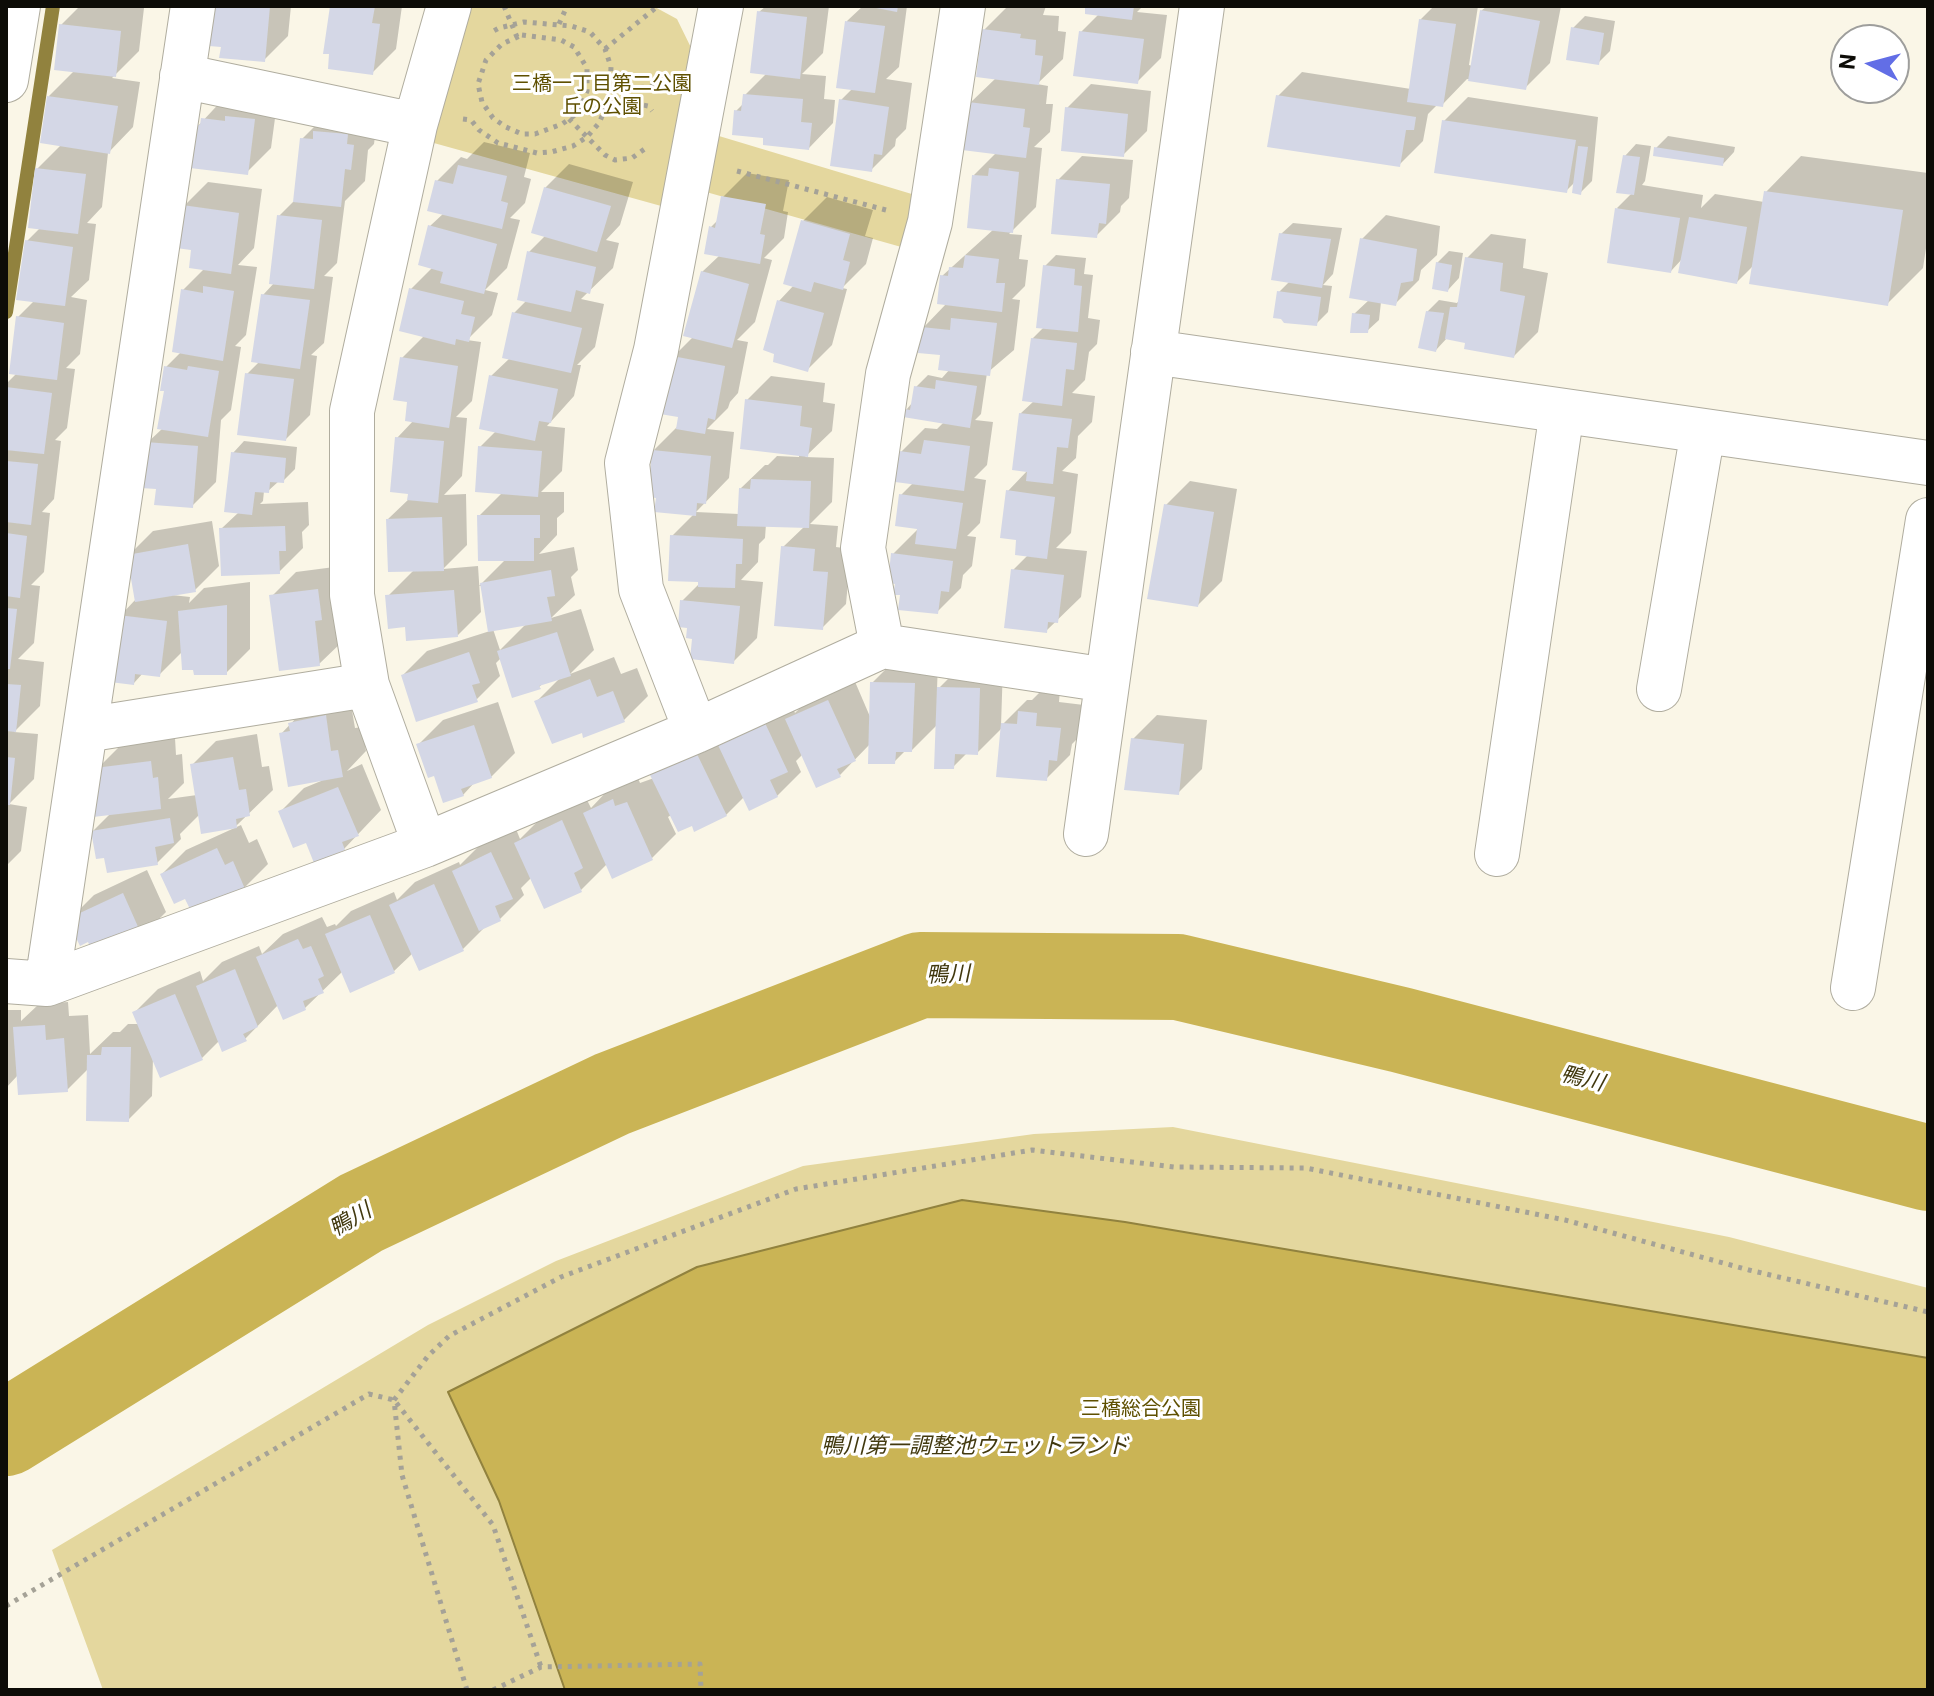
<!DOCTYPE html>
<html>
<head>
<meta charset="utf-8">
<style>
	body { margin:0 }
	#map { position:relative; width:1934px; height:1696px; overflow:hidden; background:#faf6e7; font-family:Roboto,sans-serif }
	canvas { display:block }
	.frame { position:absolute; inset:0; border:8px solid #0d0c07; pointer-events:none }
	.north { position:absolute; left:1830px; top:24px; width:80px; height:80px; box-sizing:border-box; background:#fff; border:2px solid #9e9e9c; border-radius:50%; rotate:276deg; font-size:22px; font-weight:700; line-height:32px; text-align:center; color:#0d0c07 }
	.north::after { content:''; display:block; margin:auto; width:28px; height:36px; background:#626ee6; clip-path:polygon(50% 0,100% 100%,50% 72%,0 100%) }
</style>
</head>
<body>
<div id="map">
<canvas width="1934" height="1696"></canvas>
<div class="frame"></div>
<div class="north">N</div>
</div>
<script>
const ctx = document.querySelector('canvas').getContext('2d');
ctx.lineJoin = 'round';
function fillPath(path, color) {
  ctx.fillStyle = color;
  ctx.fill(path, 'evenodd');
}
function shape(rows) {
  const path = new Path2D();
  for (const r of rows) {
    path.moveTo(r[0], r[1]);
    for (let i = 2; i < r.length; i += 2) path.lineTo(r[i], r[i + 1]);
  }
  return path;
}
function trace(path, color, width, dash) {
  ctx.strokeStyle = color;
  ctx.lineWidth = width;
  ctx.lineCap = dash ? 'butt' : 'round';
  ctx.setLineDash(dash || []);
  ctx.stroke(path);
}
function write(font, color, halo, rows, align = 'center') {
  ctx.font = font + ' Roboto,"Noto Sans JP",sans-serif';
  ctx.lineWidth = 6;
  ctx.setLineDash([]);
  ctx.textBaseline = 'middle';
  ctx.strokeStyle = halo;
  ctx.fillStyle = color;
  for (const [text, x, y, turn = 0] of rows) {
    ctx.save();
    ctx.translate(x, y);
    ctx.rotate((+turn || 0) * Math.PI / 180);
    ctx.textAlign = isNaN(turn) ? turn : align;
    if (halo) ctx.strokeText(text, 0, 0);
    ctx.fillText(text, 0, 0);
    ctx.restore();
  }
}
fillPath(shape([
	[472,6,653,6,677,19,700,66,672,209,423,140,456,19],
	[709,133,925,198,912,250,699,190],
	[1173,1127,1729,1237,1928,1288,1928,1690,103,1690,52,1550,428,1325,556,1261,803,1166,1034,1134]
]), '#e4d79e');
const water = shape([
	[962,1200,1125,1222,1928,1358,1928,1690,565,1690,499,1501,448,1392,697,1267,962,1200]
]);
fillPath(water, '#cab455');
trace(water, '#91823e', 2);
fillPath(shape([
	[80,6,144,8,139,51,112,78,140,82,133,127,108,153,102,207,87,223,96,224,89,280,71,297,87,300,80,354,66,368,75,369,67,428,55,440,61,441,54,499,42,512,50,513,44,572,31,585,40,586,34,643,18,659,44,662,40,706,14,732,38,734,34,779,9,804,27,807,21,851,6,866,6,384,17,373,18,317,35,300,27,241,41,227,37,169,62,144,49,96,75,70,61,25],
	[215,6,291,6,288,36,264,60,223,46],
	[332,6,402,6,396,49,372,73],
	[766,6,829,6,823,53,802,74,826,76,824,99,835,100,833,123,809,148,766,136,736,111,744,103,745,95,767,73,759,12],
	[863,6,907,6,899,67,886,79,912,83,906,129,896,139,895,146,871,170,841,100,853,88,847,21],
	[1008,6,1046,6,1043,15,1059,16,1058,31,1066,32,1063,59,1037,84,1048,86,1046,104,1053,104,1050,132,1034,147,1042,148,1036,207,1009,234,1022,235,1019,259,1028,260,1025,286,1012,299,1020,300,1014,350,987,373,981,414,975,420,993,422,987,465,974,478,986,480,980,523,967,536,976,537,972,566,963,575,961,588,937,612,902,594,897,582,893,554,919,528,901,495,913,483,901,452,925,428,937,429,944,422,906,410,913,402,916,387,928,375,942,378,950,369,923,328,947,303,942,276,994,229,974,175,997,152,970,103,996,78,984,30],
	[1087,6,1143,6,1137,12,1167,15,1161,58,1137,82,1081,32,1099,14],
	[1434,6,1478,6,1469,65,1473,66,1481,11,1487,6,1561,6,1550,63,1526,87,1467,79,1442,105,1437,105,1428,114,1423,141,1399,165,1278,96,1302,72,1411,89,1420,20],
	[1585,16,1615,21,1610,51,1598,63,1573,28],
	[1091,84,1151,91,1147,131,1123,155,1067,108],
	[227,95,278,96,271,148,247,172,198,126],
	[1468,97,1598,117,1592,181,1580,193,1575,182,1566,191,1444,121],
	[326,115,377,121,374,144,368,150,365,181,345,201,337,263,324,276,333,277,324,343,311,355,317,356,310,415,286,439,247,374,259,362,263,295,275,282,279,216,295,200,302,139],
	[1668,136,1735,147,1734,152,1723,164,1656,148],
	[484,142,530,153,524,177,531,179,525,203,510,218,520,220,507,268,485,290,498,293,492,315,467,340,481,342,472,401,456,417,467,418,462,476,444,495,466,494,467,545,443,569,478,566,481,612,457,636,407,625,388,596,414,570,388,519,410,498,397,438,414,420,402,358,425,335,411,289,433,267,430,226,444,213,437,181,461,157,467,159],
	[1636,144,1651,146,1645,181,1642,185,1703,195,1701,208,1715,194,1764,202,1766,192,1801,156,1928,173,1928,235,1923,268,1887,304,1754,265,1737,282,1683,258,1671,271,1617,208,1632,193,1625,156],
	[1082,156,1133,160,1129,198,1121,206,1120,212,1096,236,1058,180],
	[569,164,633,182,620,225,606,240,619,243,613,268,581,299,604,304,595,347,577,365,581,365,574,396,547,426,565,428,562,471,541,492,564,492,564,512,557,518,557,535,539,554,574,547,578,570,571,577,575,595,551,618,581,609,594,650,570,674,614,657,621,674,637,668,648,696,624,720,583,730,537,701,561,677,545,682,539,687,501,658,496,663,500,676,476,700,403,675,427,651,490,631,482,586,479,586,506,559,479,516,503,492,480,447,496,431,491,376,510,358,514,313,527,300,529,252,546,235,545,188],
	[527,623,500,650,493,629],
	[747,173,789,180,783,211,788,212,784,238,764,258,772,260,755,322,737,340,748,342,738,393,730,402,728,408,707,429,734,432,729,478,696,512,739,514,740,489,765,465,768,465,777,456,799,457,799,454,747,400,771,376,825,383,823,402,835,404,832,431,805,457,834,458,832,502,810,524,838,526,836,547,851,549,846,604,822,628,783,547,805,526,766,524,765,538,759,544,758,562,741,580,763,582,757,638,733,662,694,637,689,626,682,601,703,580,672,536,694,514,654,450,678,426,680,415,673,357,694,336,702,272,720,255,711,227,719,219,723,197],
	[208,182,262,189,254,248,238,265,257,267,246,335,235,346,241,347,231,410,221,420,216,482,192,506,158,487,147,443,163,428,166,367,181,352,183,290,205,268,194,248,184,206],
	[827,197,873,210,865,236,873,238,866,264,842,288,847,289,832,345,808,369,779,301,794,285,803,221],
	[1386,215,1440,226,1437,255,1421,270,1419,280,1395,304,1381,302,1379,320,1367,331,1354,314,1369,300,1362,239],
	[1293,223,1342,228,1333,274,1323,285,1332,286,1328,312,1316,324,1279,292,1290,281,1281,234],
	[1491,234,1526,239,1523,268,1548,273,1538,332,1514,356,1448,337,1436,350,1427,312,1439,300,1457,303,1460,299,1467,258],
	[1449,251,1463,253,1459,278,1448,290,1437,263],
	[1056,255,1086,258,1084,274,1093,275,1088,318,1100,320,1097,344,1089,352,1085,380,1072,393,1095,396,1092,422,1078,436,1076,458,1062,471,1078,474,1071,533,1056,548,1087,551,1081,597,1046,631,1013,570,1028,555,1019,538,1008,491,1028,470,1020,414,1034,401,1032,339,1044,327,1045,266],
	[244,441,297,447,295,469,283,481,279,481,268,491,264,491,263,501,260,504,308,502,309,525,302,532,303,548,279,572,221,529,239,512,233,453],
	[1190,481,1237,489,1222,581,1198,605,1166,505],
	[212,521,219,566,195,590,172,595,190,597,189,603,204,588,250,582,250,649,226,673,183,651,159,675,143,673,134,683,120,616,136,599,129,555,153,531],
	[342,566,344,640,319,664,272,596,296,572],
	[896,659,938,660,937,690,963,664,1003,665,1001,726,1027,700,1032,700,1044,688,1060,690,1059,702,1084,705,1081,735,1072,744,1070,755,1046,779,1003,727,977,753,968,752,953,767,938,724,912,750,906,750,894,762,871,743,840,775,803,754,796,761,801,772,777,796,744,797,726,815,693,824,671,815,668,817,676,834,652,858,607,864,581,890,545,906,532,877,521,888,524,895,500,919,487,925,463,949,413,953,393,972,343,971,305,1008,279,1004,245,1039,220,1040,202,1058,153,1057,152,1096,128,1120,89,1068,67,1090,18,1075,6,1088,6,1010,21,1010,21,1021,39,1004,68,1002,69,1016,88,1015,90,1054,113,1032,120,1032,128,1024,139,1024,134,1013,158,989,200,971,203,981,222,962,259,946,262,954,283,934,322,917,327,927,335,924,336,926,351,911,394,892,397,900,415,882,459,862,460,865,478,847,516,829,520,839,540,819,586,798,591,808,609,789,637,776,640,783,654,778,652,775,676,751,789,700,795,713,812,696,853,677,871,719,872,683],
	[349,693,355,728,362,727,366,751,347,771,362,764,381,810,344,849,307,840,280,812,304,788,321,781,281,734,314,699],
	[498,702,515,753,491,777,475,782,463,795,436,774,419,744,443,720],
	[1157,715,1207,720,1202,769,1178,793,1133,739],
	[257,734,262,767,269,766,273,790,236,826,200,814,180,834,181,839,157,863,106,855,93,831,112,812,97,769,121,745,175,738,176,755,182,754,184,783,168,799,197,795,192,765,216,741],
	[241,825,249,843,257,839,268,864,244,888,186,896,162,874,186,850],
	[147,870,166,912,142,936,89,940,70,919,94,895]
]), '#0003');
trace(shape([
	[6,312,53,6]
]), '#91823e', 14);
trace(shape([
	[6,1433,361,1213,612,1094,920,975,1178,977,1401,1030,1928,1168]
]), '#cab455', 86);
fillPath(shape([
	[213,6,270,6,265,62,219,58,221,47,209,46],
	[330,6,375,6,372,23,380,24,373,75,328,69,329,54,323,54],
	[866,6,898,6,897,12],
	[1085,6,1134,6,1132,20,1085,14],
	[1480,10,1540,21,1526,90,1468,81],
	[757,11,807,17,800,79,750,73],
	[1419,19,1456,24,1443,107,1407,102],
	[845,21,885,26,875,93,836,88],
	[59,24,121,31,116,77,54,70],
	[1571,27,1604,33,1599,65,1566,60],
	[982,29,1021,34,1020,38,1036,40,1035,55,1043,56,1039,85,976,77],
	[1079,31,1144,39,1138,84,1073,76],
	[743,94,803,99,801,122,812,123,809,150,763,145,763,138,732,135,734,110,741,111],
	[1276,95,1416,117,1414,130,1406,130,1400,167,1267,147],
	[47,96,118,106,110,154,40,143],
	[839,99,889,107,882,155,874,154,872,172,830,166],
	[968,102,1025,109,1023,127,1030,128,1026,158,962,150],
	[1065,107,1128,114,1124,157,1061,151],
	[225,116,255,119,248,175,190,168,196,125,200,125,201,118,225,121],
	[1442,120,1576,140,1567,193,1434,173],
	[313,131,348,134,347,144,354,145,351,170,345,169,341,207,293,202,300,138,313,139],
	[1578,146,1588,147,1581,195,1572,193],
	[1654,147,1724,158,1723,166,1653,156],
	[1623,155,1640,157,1634,195,1616,193],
	[458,165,507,176,501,201,508,203,502,229,427,211,435,180,453,184],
	[35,168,86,174,78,234,28,228],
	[989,168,1019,172,1013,233,967,228,972,175,988,176],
	[1056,179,1110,184,1106,224,1099,223,1097,238,1051,234],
	[544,187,611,206,597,252,531,233],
	[1764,191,1903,210,1888,306,1749,284],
	[721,196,766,204,760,234,765,235,760,264,704,254,709,226,715,228],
	[182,205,239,213,231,274,189,268,191,250,176,248],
	[1615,208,1680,218,1671,273,1607,263],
	[277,215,322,220,314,289,269,284],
	[1689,217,1747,227,1737,284,1678,273],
	[801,220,850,234,843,260,850,262,843,290,814,282,811,292,783,284],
	[428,225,497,244,484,294,440,283,443,272,418,265],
	[1279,233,1331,239,1322,288,1271,280],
	[1360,238,1417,249,1413,281,1401,283,1396,306,1349,298],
	[25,240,73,247,65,306,16,300],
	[527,251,596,267,590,294,576,290,571,312,517,300],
	[965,255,999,259,996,283,1005,283,1002,312,937,304,940,275,948,276,949,267,963,268],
	[1465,257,1503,263,1500,291,1525,296,1514,358,1464,349,1465,343,1445,339,1450,307,1457,307],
	[1436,262,1452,265,1448,292,1432,289],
	[1043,265,1075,269,1074,285,1082,286,1078,332,1036,328],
	[701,271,749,284,732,348,683,336],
	[203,286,234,291,223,361,172,352,181,289,203,293],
	[409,288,464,301,461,314,475,317,469,342,456,339,455,345,399,331],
	[1277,291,1321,297,1317,326,1284,323,1281,319,1273,318],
	[261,294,310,300,300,369,251,362],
	[777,300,824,313,808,372,773,362,774,354,763,350],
	[1426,311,1444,313,1436,352,1418,348],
	[512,312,582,328,571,373,502,358],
	[1352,313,1370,315,1368,333,1350,333],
	[16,316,64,323,57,380,9,374],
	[951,318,997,323,990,376,938,370,940,355,918,353,921,327,950,330],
	[1031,338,1077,343,1074,370,1066,369,1062,406,1022,401],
	[672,356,725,366,715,420,708,418,705,434,676,429,678,417,660,414],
	[400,357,458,366,449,428,405,421,407,402,393,400],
	[164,366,187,370,188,366,219,371,208,437,157,429,164,391,160,391],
	[245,373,294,379,286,441,237,435],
	[489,375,558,389,551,423,539,421,535,441,479,429],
	[936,380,977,386,970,428,903,417,904,409,910,410,914,386,935,389],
	[6,387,52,393,44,454,6,450],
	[745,399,802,406,800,426,812,428,808,457,740,449],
	[1019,413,1072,419,1068,448,1057,447,1053,484,1026,481,1027,472,1012,470],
	[395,437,444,441,438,503,407,500,408,494,390,492],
	[924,440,970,446,964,491,895,482,899,451,921,454],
	[145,442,198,446,193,508,154,505,156,489,141,488],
	[478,446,542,451,538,497,475,492],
	[652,450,711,456,706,504,697,503,696,516,654,512,656,498,648,497],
	[231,452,286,458,284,483,270,482,269,493,255,492,252,515,224,512],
	[6,461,38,464,31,525,6,522],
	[751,479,811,481,809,528,737,526,739,488,750,489],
	[1006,490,1055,497,1047,559,1015,555,1016,540,1000,538],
	[899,494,963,503,956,549,915,544,917,529,895,526],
	[1164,504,1214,512,1198,607,1147,599],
	[477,515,540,515,540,538,534,538,534,561,478,561],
	[442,517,444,571,388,572,386,519],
	[285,526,286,551,279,551,280,574,221,576,219,528],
	[6,533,27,536,20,598,6,596],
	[670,535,743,539,742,564,736,564,735,588,698,587,698,582,668,581],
	[188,544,196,592,135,602,127,555],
	[781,546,815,549,813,571,828,572,823,630,774,626],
	[891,553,953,561,949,592,941,591,938,614,898,610,900,595,893,595,895,584,888,583],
	[1011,569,1064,575,1058,623,1048,622,1047,633,1004,628],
	[551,570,555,596,547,597,552,621,488,632,480,583],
	[318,589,322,620,315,621,320,666,279,671,269,595],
	[454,590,458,637,406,641,405,627,388,629,385,595],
	[680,600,740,606,734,664,690,659,692,639,686,638,687,628,678,627],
	[227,605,227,675,194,675,193,670,182,670,178,611],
	[6,608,17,609,10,669,6,669],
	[118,615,167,621,160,677,135,674,134,685,110,682],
	[557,632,571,676,539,686,541,689,512,698,497,651],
	[469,652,480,683,472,685,478,702,416,722,401,675],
	[590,679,597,697,613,691,625,722,583,738,582,733,552,744,534,701],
	[870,682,915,683,912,752,896,752,895,764,868,764],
	[6,684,21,685,16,732,6,731],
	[937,687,980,688,978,755,955,754,954,769,934,769],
	[828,700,856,761,837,769,841,777,816,788,785,719],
	[1018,711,1037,713,1036,726,1061,728,1057,761,1049,760,1047,781,996,777,1001,723,1017,724],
	[326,715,331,751,338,750,343,777,288,787,279,733,290,731,288,723],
	[765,723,788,772,770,780,778,797,749,811,718,745],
	[474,725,492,778,461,789,464,796,443,803,434,776,428,778,416,744],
	[1131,738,1184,744,1179,795,1124,790],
	[696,752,727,816,694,832,692,826,678,832,650,775],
	[6,757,15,758,10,805,6,805],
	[233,757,239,790,246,789,250,816,236,819,237,828,201,834,190,764],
	[151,761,153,778,158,777,161,809,93,817,95,768],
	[338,787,359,836,342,842,345,850,314,863,306,843,293,848,278,811],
	[613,799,615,806,627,802,653,860,612,879,583,813],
	[170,818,174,843,155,847,158,865,107,873,104,858,96,859,91,831],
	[562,820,583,868,574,873,582,892,544,909,514,843],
	[217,848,225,865,233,861,245,889,192,913,185,899,174,904,160,874],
	[491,852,513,899,495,906,501,921,479,931,452,871],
	[434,884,464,951,419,971,389,905],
	[123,893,143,938,96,960,88,942,80,946,67,919],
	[370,915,395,973,350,993,325,934],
	[298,939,303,949,311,946,324,976,318,979,324,993,303,1001,306,1010,283,1020,256,957],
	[235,969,258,1027,243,1034,247,1041,222,1052,196,986],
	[175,994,203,1060,160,1078,132,1012],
	[45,1025,46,1040,64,1038,68,1092,18,1095,13,1027],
	[102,1047,131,1047,129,1122,86,1121,87,1055,101,1055]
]), '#d4d7e6');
const minor = shape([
	[182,76,415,125,352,411,352,595,367,685,425,845],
	[6,80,18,6],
	[415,125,449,6],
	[1153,352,1928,463],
	[882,646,863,548,888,374,930,222,963,6],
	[1659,689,1703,431],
	[85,730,367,685],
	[696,731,641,589,627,463,656,350,721,6],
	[1086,834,1202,6],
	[1497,854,1562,411],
	[6,981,47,984,425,845,696,731,882,646,1107,680],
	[47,984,193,6],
	[1853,988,1928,520]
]);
trace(minor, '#b0ad9f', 46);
trace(shape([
	[504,6,517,37],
	[559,24,567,6],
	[522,35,561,40,574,47,587,68,587,91,578,113,562,124,535,134,522,134,506,127,493,118,482,102,478,84,486,60,502,44,522,35],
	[605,49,658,6],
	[610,90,658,86],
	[606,107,615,101,628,102,648,106,652,111],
	[463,119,471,120,479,130,498,143,537,153,551,152,573,146,587,137,599,123,606,107,610,90,611,67,605,49,590,32,571,26,524,22,499,28,490,33],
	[569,119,605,155,615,160,632,158,646,148],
	[737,171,886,210],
	[6,1606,369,1394,394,1400,493,1525,541,1667],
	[467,1690,402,1475,394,1400,428,1356,449,1336,561,1277,796,1189,1032,1150,1174,1167,1306,1168,1565,1220,1749,1270,1928,1312],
	[493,1690,541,1667,700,1664,701,1690]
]), '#a5a297', 5, [4, 6]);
trace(minor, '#fff', 44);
write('20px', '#5f5001', '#fff', [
	["三橋一丁目第二公園",602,85],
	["丘の公園",602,108],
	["三橋総合公園",1141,1410]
]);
write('italic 22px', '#42390f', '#fff', [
	["鴨川",948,976,-2],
	["鴨川",1582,1080,14],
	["鴨川",351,1221,-30],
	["鴨川第一調整池ウェットランド",975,1447]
]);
</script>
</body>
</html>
